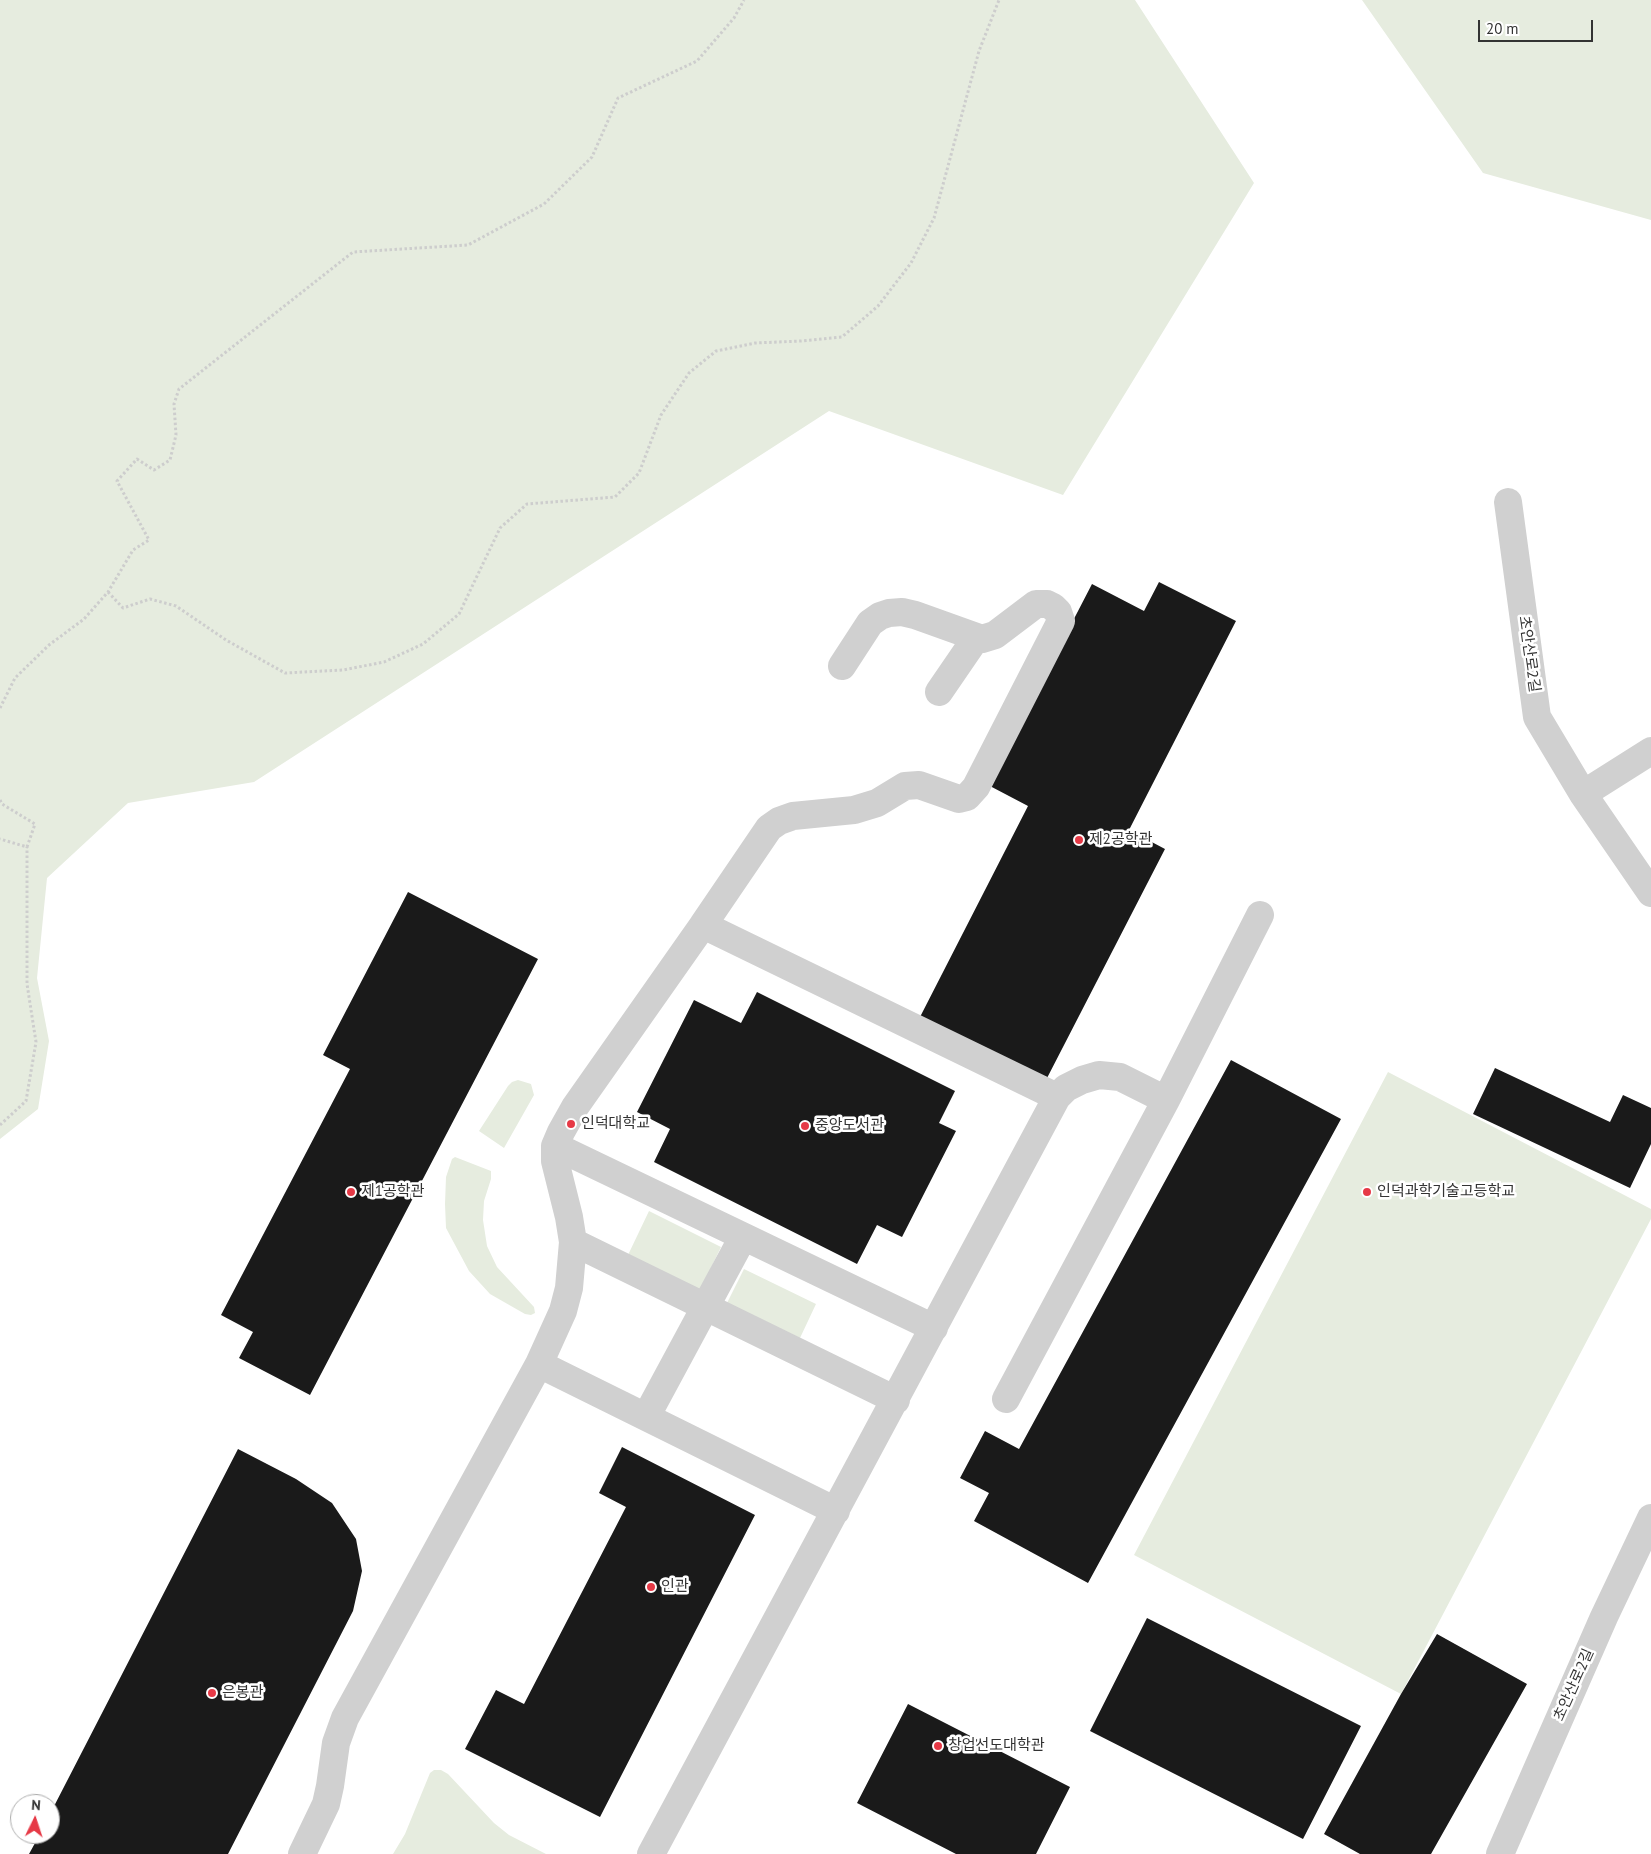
<!DOCTYPE html>
<html>
<head>
<meta charset="utf-8">
<style>
	body { margin:0 }
	#map { position:relative; width:1651px; height:1854px; overflow:hidden; background:#fff; font-family:"PT Sans",sans-serif }
	canvas { display:block }
	.north { position:absolute; left:10px; top:1794px; width:50px; height:50px; box-sizing:border-box; background:#fff; border:1px solid #adadad; border-radius:50%; rotate:4deg; font-size:14px; font-weight:700; line-height:20px; text-align:center; color:#333 }
	.north::after { content:''; display:block; margin:auto; width:18px; height:22px; background:#e63946; clip-path:polygon(50% 0,100% 100%,50% 72%,0 100%) }
	.scale { position:absolute; left:1478px; top:20px; width:115px; height:22px; box-sizing:border-box; border:2px solid #333; border-top:0; padding-left:6px; font-size:15px; line-height:18px; white-space:nowrap; color:#333; -webkit-text-stroke:4px #fff; paint-order:stroke }
</style>
</head>
<body>
<div id="map">
<canvas width="1651" height="1854"></canvas>
<div class="north">N</div>
<div class="scale">20 m</div>
</div>
<script>
const ctx = document.querySelector('canvas').getContext('2d');
ctx.lineJoin = 'round';
function fillPath(path, color) {
  ctx.fillStyle = color;
  ctx.fill(path, 'evenodd');
}
function shape(rows) {
  const path = new Path2D();
  for (const r of rows) {
    path.moveTo(r[0], r[1]);
    for (let i = 2; i < r.length; i += 2) path.lineTo(r[i], r[i + 1]);
  }
  return path;
}
function trace(path, color, width, dash) {
  ctx.strokeStyle = color;
  ctx.lineWidth = width;
  ctx.lineCap = dash ? 'butt' : 'round';
  ctx.setLineDash(dash || []);
  ctx.stroke(path);
}
function write(font, color, halo, rows, align = 'center') {
  ctx.font = font + ' "PT Sans","Noto Sans KR",sans-serif';
  ctx.lineWidth = 5;
  ctx.setLineDash([]);
  ctx.textBaseline = 'middle';
  ctx.strokeStyle = halo;
  ctx.fillStyle = color;
  for (const [text, x, y, turn = 0] of rows) {
    ctx.save();
    ctx.translate(x, y);
    ctx.rotate((+turn || 0) * Math.PI / 180);
    ctx.textAlign = isNaN(turn) ? turn : align;
    if (halo) ctx.strokeText(text, 0, 0);
    ctx.fillText(text, 0, 0);
    ctx.restore();
  }
}
fillPath(shape([
	[0,0,1135,0,1254,183,1063,495,829,411,254,782,128,803,47,878,37,978,49,1041,38,1109,0,1139],
	[1362,0,1651,0,1651,220,1483,173],
	[1388,1072,1651,1209,1651,1219,1401,1694,1134,1555],
	[518,1080,531,1084,534,1095,504,1148,479,1131,508,1086,512,1082],
	[455,1157,491,1171,491,1179,484,1201,483,1220,487,1246,497,1267,534,1307,535,1313,531,1315,525,1314,490,1294,469,1271,446,1228,445,1204,446,1177,452,1159],
	[649,1211,721,1247,700,1290,628,1255],
	[744,1269,816,1304,800,1338,727,1303],
	[434,1770,441,1770,448,1774,494,1823,509,1835,546,1854,393,1854,405,1834,430,1773]
]), '#e6ecdf');
fillPath(shape([
	[1159,582,1236,621,1129,830,1165,849,1046,1080,920,1017,1028,806,988,785,1092,584,1144,611],
	[408,892,538,959,310,1395,239,1358,253,1332,221,1315,350,1069,323,1055],
	[757,992,955,1091,939,1123,956,1131,902,1237,877,1225,857,1264,654,1162,670,1129,637,1112,694,1000,741,1023],
	[1231,1060,1341,1119,1088,1583,974,1521,989,1493,960,1478,985,1431,1019,1449],
	[1495,1068,1610,1122,1623,1095,1651,1108,1651,1144,1630,1188,1473,1114],
	[622,1447,755,1515,600,1817,465,1749,496,1690,524,1704,626,1507,599,1493],
	[238,1449,296,1479,332,1503,356,1539,362,1571,353,1611,228,1854,29,1854,40,1834,50,1834,50,1814],
	[1147,1618,1361,1726,1303,1839,1090,1731],
	[1437,1634,1527,1684,1431,1854,1360,1854,1324,1834,1401,1694],
	[908,1704,1070,1787,1036,1854,956,1854,857,1803]
]), '#1a1a1a');
trace(shape([
	[108,592,123,608,150,599,176,606,226,640,285,673,343,670,384,662,423,644,459,614,500,528,527,504,615,497,639,473,661,415,689,373,716,351,755,343,801,341,842,337,878,306,911,263,934,218,979,51,999,0],
	[0,708,15,678,49,645,84,619,108,592,133,550,149,540,117,481,137,459,154,470,170,460,176,435,174,404,179,389,353,252,468,245,544,204,592,157,618,98,697,61,734,18,744,0],
	[0,800,2,804,35,824,27,847,0,839],
	[0,1125,26,1101,36,1042,27,984,27,847]
]), '#cdcdcd', 3, [2.5, 2.5]);
trace(shape([
	[1508,502,1537,717,1583,794,1651,893],
	[939,692,976,638],
	[1583,794,1651,751],
	[703,925,769,828,779,821,793,816,854,810,877,803,905,786,919,785,959,799,967,797,976,787,1061,621,1058,612,1053,607,1047,604,1036,604,995,635,982,639,915,615,902,612,889,613,880,616,870,623,842,666],
	[555,1146,934,1328],
	[573,1242,896,1400],
	[539,1364,836,1511],
	[1006,1399,1166,1100],
	[646,1417,743,1237],
	[302,1854,326,1804,330,1786,336,1743,345,1718,539,1364,563,1311,569,1288,573,1242,569,1217,555,1161,555,1146,561,1132,575,1107,703,925,1057,1097],
	[651,1854,1057,1097,1066,1088,1082,1080,1099,1075,1120,1077,1166,1100,1260,915],
	[1500,1854,1604,1617,1651,1518]
]), '#d0d0d0', 28);
for (const [x, y, r, color] of [
	[1079,840,5,"#e63946"],
	[571,1124,5,"#e63946"],
	[805,1126,5,"#e63946"],
	[351,1192,5,"#e63946"],
	[1367,1192,5,"#e63946"],
	[651,1587,5,"#e63946"],
	[212,1693,5,"#e63946"],
	[938,1746,5,"#e63946"]
]) {
  const dot = new Path2D();
  dot.arc(x, y, r, 0, 2 * Math.PI);
  ctx.fillStyle = color;
  ctx.fill(dot);
  trace(dot, '#fff', 2);
}
write('15px', '#333', '#fff', [
	["초안산로2길",1529,654,82],
	["초안산로2길",1574,1685,-66]
]);
write('15px', '#333', '#fff', [
	["제2공학관",1089,840],
	["인덕대학교",581,1124],
	["중앙도서관",815,1126],
	["제1공학관",361,1192],
	["인덕과학기술고등학교",1377,1192],
	["인관",661,1587],
	["은봉관",222,1693],
	["창업선도대학관",948,1746]
], 'left');
</script>
</body>
</html>
